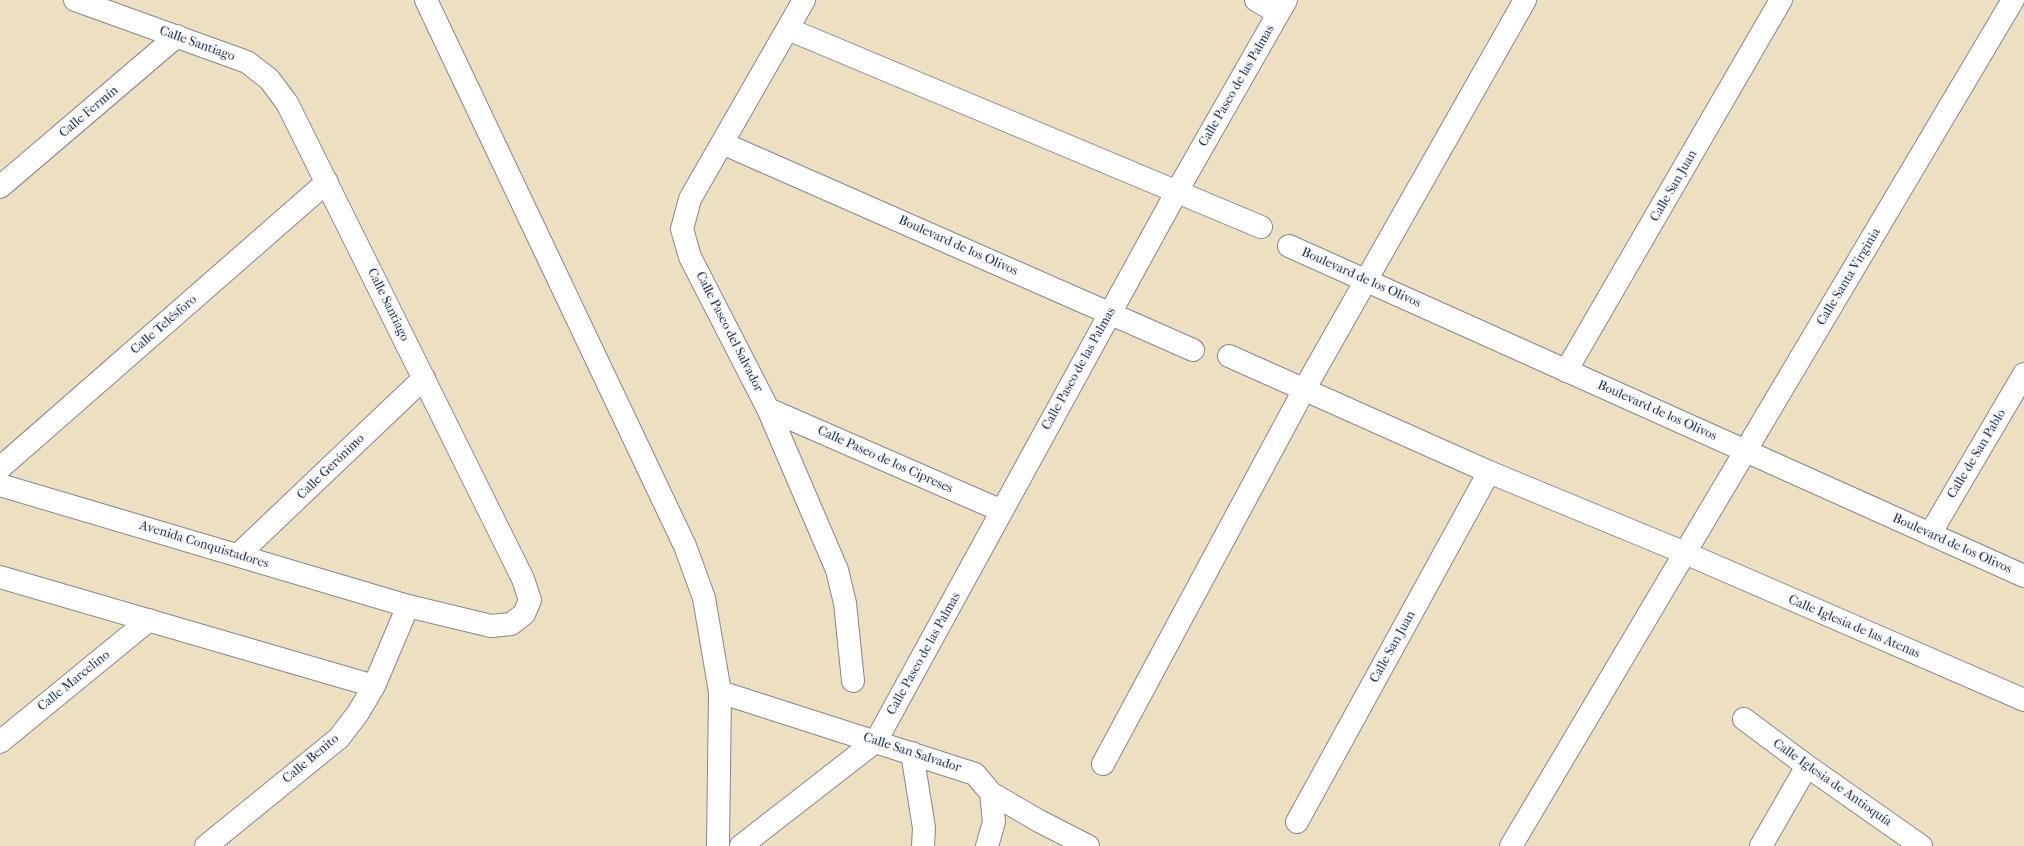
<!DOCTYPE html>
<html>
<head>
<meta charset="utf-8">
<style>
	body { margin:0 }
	canvas { display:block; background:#ece0c0 }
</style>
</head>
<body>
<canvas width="2024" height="846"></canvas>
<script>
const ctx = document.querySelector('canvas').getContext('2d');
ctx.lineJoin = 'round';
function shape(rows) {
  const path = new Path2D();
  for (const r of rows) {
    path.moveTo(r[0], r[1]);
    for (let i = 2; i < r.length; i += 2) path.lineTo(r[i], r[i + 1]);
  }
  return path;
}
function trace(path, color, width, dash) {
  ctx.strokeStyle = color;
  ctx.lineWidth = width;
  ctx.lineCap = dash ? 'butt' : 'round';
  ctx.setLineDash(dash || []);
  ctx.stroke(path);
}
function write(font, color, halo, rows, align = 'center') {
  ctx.font = font + ' "IM FELL French Canon",serif';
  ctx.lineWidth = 3;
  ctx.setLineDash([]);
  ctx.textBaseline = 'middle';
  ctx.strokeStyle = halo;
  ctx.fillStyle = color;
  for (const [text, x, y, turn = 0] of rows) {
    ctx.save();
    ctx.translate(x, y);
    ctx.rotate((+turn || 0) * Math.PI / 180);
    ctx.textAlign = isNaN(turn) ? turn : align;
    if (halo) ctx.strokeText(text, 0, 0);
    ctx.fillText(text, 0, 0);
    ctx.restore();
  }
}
const minor = shape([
	[426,0,685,546,704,598,720,692,718,846],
	[804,0,690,199,682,229,690,257,768,409,837,570,845,603,853,681],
	[1256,0,1278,13],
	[788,29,1261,227],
	[722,143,1193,350],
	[0,187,177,36],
	[1289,246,2024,576],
	[1229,356,1489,472,1685,553,2024,700],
	[1566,371,1781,0],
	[768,409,1002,511],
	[0,468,327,182],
	[0,485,408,606,491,626,511,624,524,614,530,600,523,579,287,103,269,79,247,62,75,0],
	[1930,534,2024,374],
	[238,555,424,378],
	[0,577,374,686],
	[720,692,975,774,991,793,1039,821,1088,846],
	[1744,719,1807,766,1921,846],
	[0,742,149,620],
	[912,753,924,828,923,846],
	[1103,764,1305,388,1525,0],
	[1297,822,1489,472],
	[206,846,339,738,358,713,374,686,408,606],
	[741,846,876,741,1176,193,1286,0],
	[987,846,994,822,991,793],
	[1511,846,2013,0],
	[1761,846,1807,766]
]);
trace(minor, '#84888f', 24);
trace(minor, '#fff', 22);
write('13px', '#1b2f5e', '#f6f6f2', [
	["Calle Santiago",197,44,20],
	["Calle Paseo de las Palmas",1237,86,-60],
	["Calle Fermín",89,112,-40],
	["Calle San Juan",1674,186,-60],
	["Boulevard de los Olivos",958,246,24],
	["Calle Santa Virginia",1849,277,-59],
	["Boulevard de los Olivos",1361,278,24],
	["Calle Santiago",388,305,64],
	["Calle Telésforo",164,325,-41],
	["Calle Paseo del Salvador",729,332,63],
	["Calle Paseo de las Palmas",1079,369,-61],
	["Boulevard de los Olivos",1657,411,24],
	["Calle de San Pablo",1977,454,-59],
	["Calle Paseo de los Cipreses",885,460,24],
	["Calle Gerónimo",331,467,-44],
	["Boulevard de los Olivos",1952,544,24],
	["Avenida Conquistadores",204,545,17],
	["Calle Iglesia de las Atenas",1854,627,23],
	["Calle San Juan",1393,647,-61],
	["Calle Paseo de las Palmas",924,654,-61],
	["Calle Marcelino",74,681,-39],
	["Calle San Salvador",912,753,18],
	["Calle Benito",311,759,-40],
	["Calle Iglesia de Antioquía",1832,783,35]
]);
</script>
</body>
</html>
